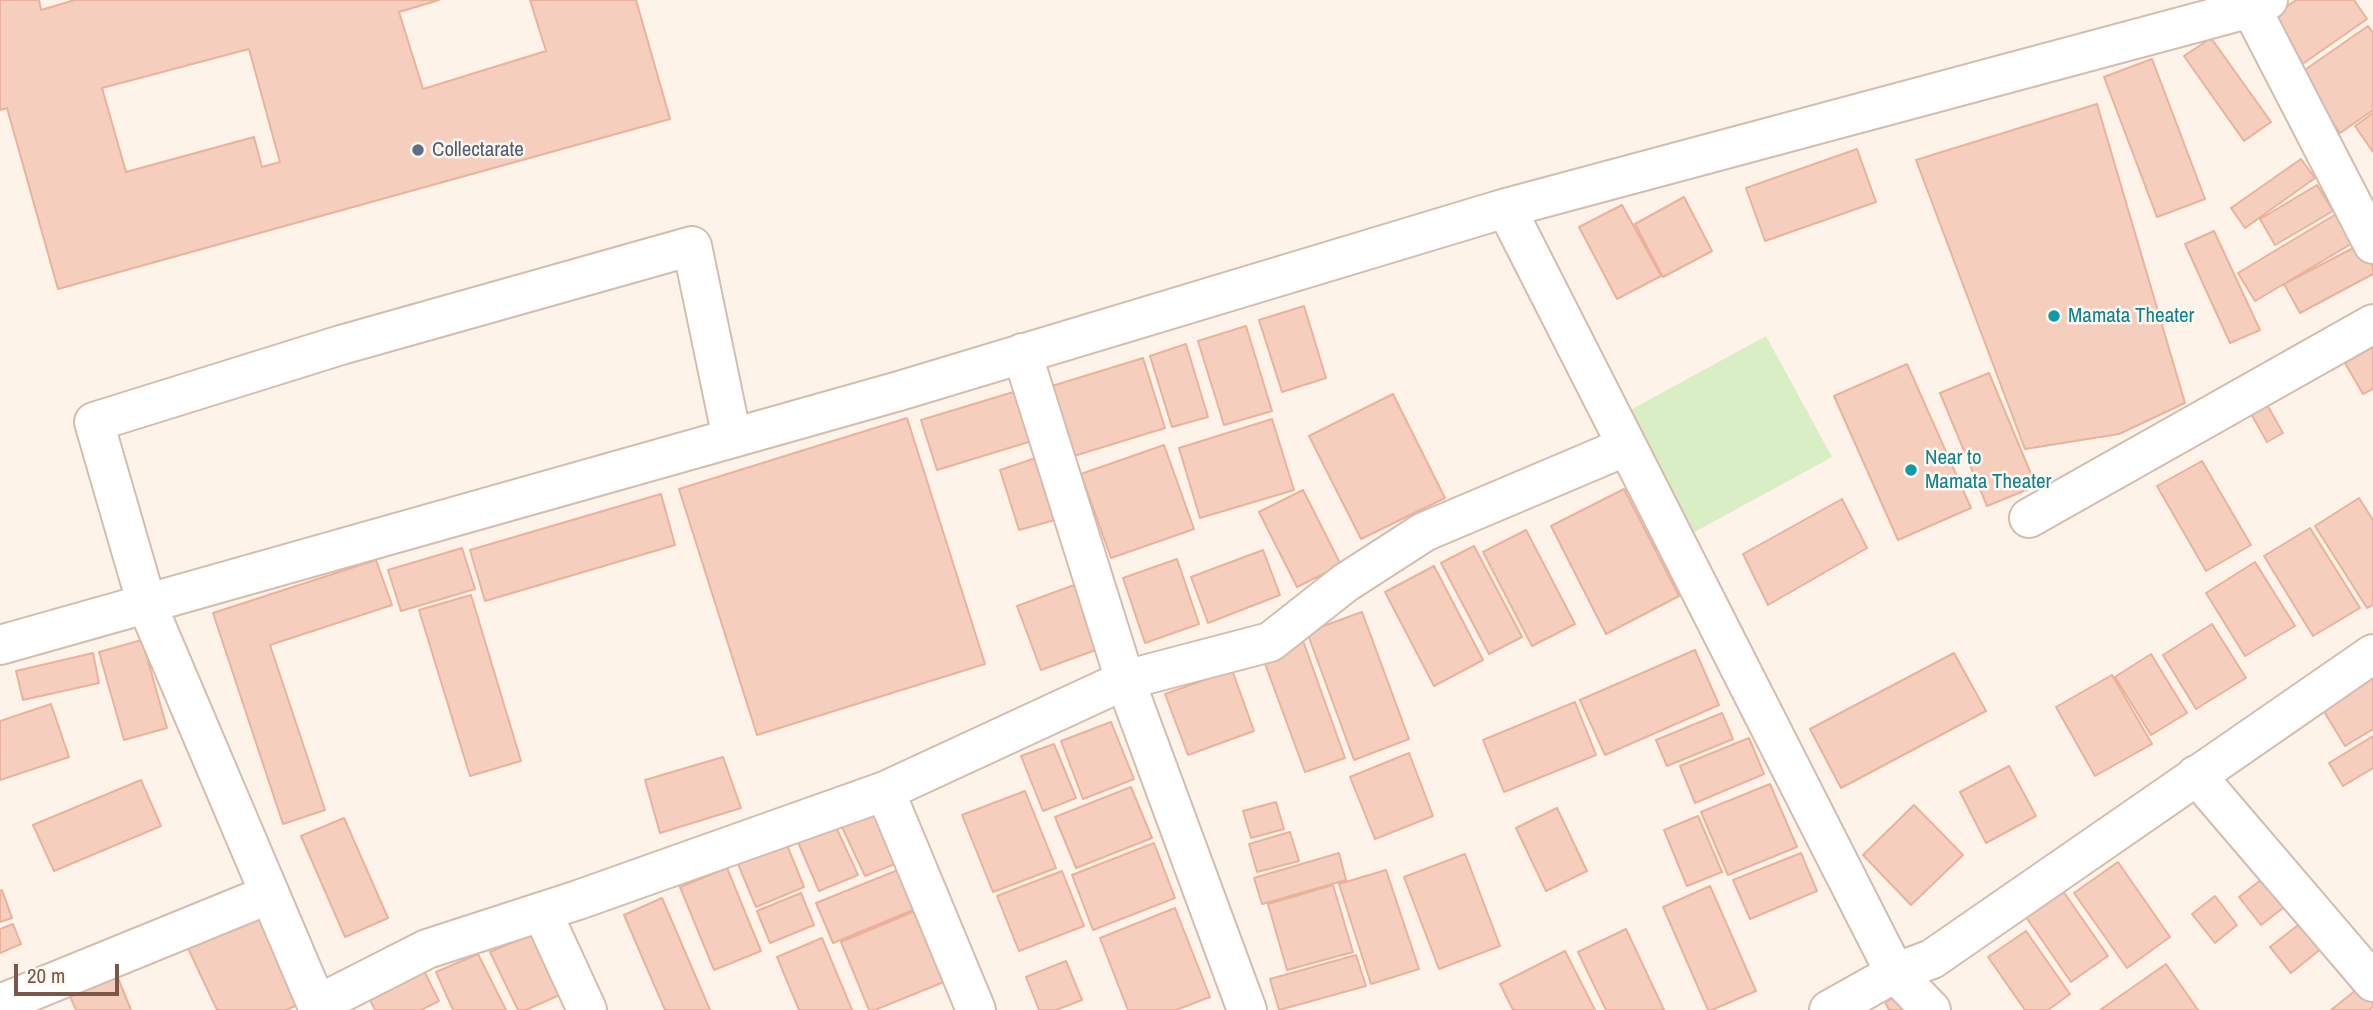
<!DOCTYPE html>
<html>
<head>
<meta charset="utf-8">
<style>
	body { margin:0 }
	#map { position:relative; width:2373px; height:1010px; overflow:hidden; background:#fef3e8; font-family:"Archivo Narrow",sans-serif }
	canvas { display:block }
	.scale { position:absolute; left:14px; top:964px; width:105px; height:32px; box-sizing:border-box; border:4px solid #7b5649; border-top:0; padding-left:9px; font-size:21px; line-height:24px; white-space:nowrap; color:#7b5649; -webkit-text-stroke:5px #fff8f0; paint-order:stroke }
</style>
</head>
<body>
<div id="map">
<canvas width="2373" height="1010"></canvas>
<div class="scale">20 m</div>
</div>
<script>
const ctx = document.querySelector('canvas').getContext('2d');
ctx.lineJoin = 'round';
function fillPath(path, color) {
  ctx.fillStyle = color;
  ctx.fill(path, 'evenodd');
}
function shape(rows) {
  const path = new Path2D();
  for (const r of rows) {
    path.moveTo(r[0], r[1]);
    for (let i = 2; i < r.length; i += 2) path.lineTo(r[i], r[i + 1]);
  }
  return path;
}
function trace(path, color, width, dash) {
  ctx.strokeStyle = color;
  ctx.lineWidth = width;
  ctx.lineCap = dash ? 'butt' : 'round';
  ctx.setLineDash(dash || []);
  ctx.stroke(path);
}
function write(font, color, halo, rows, align = 'center') {
  ctx.font = font + ' "Archivo Narrow",sans-serif';
  ctx.lineWidth = 5;
  ctx.setLineDash([]);
  ctx.textBaseline = 'middle';
  ctx.strokeStyle = halo;
  ctx.fillStyle = color;
  for (const [text, x, y, turn = 0] of rows) {
    ctx.save();
    ctx.translate(x, y);
    ctx.rotate((+turn || 0) * Math.PI / 180);
    ctx.textAlign = isNaN(turn) ? turn : align;
    if (halo) ctx.strokeText(text, 0, 0);
    ctx.fillText(text, 0, 0);
    ctx.restore();
  }
}
fillPath(shape([
	[1766,336,1832,457,1689,535,1623,414]
]), '#d9eec4');
const building = shape([
	[0,0,39,0,41,10,75,0,439,0,399,12,423,89,546,51,530,0,636,0,670,119,58,289,7,108,0,110,0,0],
	[249,49,280,162,262,167,254,137,126,172,102,88,249,49],
	[2296,0,2354,0,2367,19,2301,65,2269,19,2296,0],
	[2368,26,2373,33,2373,110,2340,133,2299,74,2368,26],
	[2211,38,2271,122,2244,141,2184,56,2211,38],
	[2152,59,2205,199,2157,217,2104,77,2152,59],
	[2097,104,2185,403,2119,434,2025,449,1916,160,2097,104],
	[2373,113,2373,152,2355,126,2373,113],
	[1857,149,1876,202,1765,241,1746,188,1857,149],
	[2301,159,2315,178,2245,228,2231,208,2301,159],
	[2317,185,2333,211,2275,245,2260,219,2317,185],
	[1684,197,1712,251,1663,277,1635,224,1684,197],
	[1622,205,1661,276,1617,299,1579,227,1622,205],
	[2338,213,2356,241,2255,301,2238,273,2338,213],
	[2214,231,2260,330,2230,343,2185,244,2214,231],
	[2361,244,2373,266,2373,274,2300,313,2284,284,2361,244],
	[1304,306,1326,378,1282,392,1259,320,1304,306],
	[1246,326,1272,411,1224,425,1198,341,1246,326],
	[1186,344,1208,417,1172,427,1150,356,1186,344],
	[2373,347,2373,389,2363,394,2345,363,2373,347],
	[1143,358,1165,428,1074,456,1052,386,1143,358],
	[1907,364,1971,508,1898,540,1834,396,1907,364],
	[1989,373,2036,486,1987,506,1940,393,1989,373],
	[1030,387,1045,437,937,470,921,420,1030,387],
	[1393,394,1445,498,1361,539,1309,436,1393,394],
	[2266,403,2283,433,2267,442,2250,412,2266,403],
	[907,418,985,664,757,735,679,489,907,418],
	[1272,419,1294,490,1200,518,1179,448,1272,419],
	[1164,445,1194,529,1111,558,1081,474,1164,445],
	[1036,458,1055,520,1019,530,1000,470,1036,458],
	[2202,461,2251,545,2206,571,2157,486,2202,461],
	[1624,489,1679,596,1606,634,1551,526,1624,489],
	[1303,490,1341,565,1297,587,1259,512,1303,490],
	[661,494,675,545,485,601,470,550,661,494],
	[2359,498,2373,520,2373,605,2367,608,2315,526,2359,498],
	[1842,499,1867,548,1768,605,1743,554,1842,499],
	[2310,528,2360,608,2313,636,2264,556,2310,528],
	[1526,530,1575,624,1532,646,1483,552,1526,530],
	[1474,546,1522,637,1489,654,1441,563,1474,546],
	[462,548,475,589,401,611,388,570,462,548],
	[1263,550,1280,595,1208,623,1191,577,1263,550],
	[1177,559,1199,624,1145,643,1123,578,1177,559],
	[376,560,392,605,270,645,325,810,283,824,213,613,376,560],
	[2255,562,2295,626,2245,656,2206,593,2255,562],
	[1434,566,1483,660,1434,686,1385,592,1434,566],
	[1077,584,1101,648,1041,670,1017,606,1077,584],
	[471,595,521,761,470,776,419,610,471,595],
	[1362,612,1409,739,1354,760,1307,632,1362,612],
	[2212,624,2246,678,2196,709,2163,655,2212,624],
	[1301,635,1345,758,1305,772,1260,650,1301,635],
	[142,640,167,728,124,740,99,652,142,640],
	[1695,650,1719,705,1605,755,1580,700,1695,650],
	[93,653,99,683,23,700,16,671,93,653],
	[1954,653,1986,711,1841,788,1810,729,1954,653],
	[2151,654,2187,713,2151,735,2115,677,2151,654],
	[2373,665,2373,729,2345,746,2317,700,2373,665],
	[1232,670,1254,731,1188,755,1165,694,1232,670],
	[2112,675,2152,744,2095,776,2056,707,2112,675],
	[1575,702,1596,755,1504,792,1483,740,1575,702],
	[51,704,69,757,0,780,0,721,51,704],
	[1722,713,1733,739,1667,766,1656,740,1722,713],
	[1111,722,1134,779,1083,799,1061,741,1111,722],
	[2373,736,2373,768,2343,786,2329,763,2373,736],
	[1749,738,1764,774,1695,803,1680,766,1749,738],
	[1054,744,1076,798,1043,811,1021,756,1054,744],
	[1409,753,1433,816,1375,839,1350,777,1409,753],
	[723,757,741,808,660,833,645,780,723,757],
	[2009,766,2036,816,1986,843,1960,792,2009,766],
	[141,780,161,826,54,871,33,825,141,780],
	[1770,784,1797,847,1728,875,1701,812,1770,784],
	[1131,787,1152,838,1076,868,1055,817,1131,787],
	[1025,791,1056,868,993,892,962,815,1025,791],
	[1276,802,1284,829,1251,838,1243,811,1276,802],
	[1914,805,1963,855,1911,905,1863,855,1914,805],
	[886,807,907,859,865,876,841,825,886,807],
	[1557,808,1587,871,1546,891,1516,828,1557,808],
	[1698,816,1722,872,1687,886,1664,830,1698,816],
	[344,818,388,918,345,937,301,836,344,818],
	[836,827,858,875,819,891,798,842,836,827],
	[1290,832,1299,861,1257,872,1249,844,1290,832],
	[1154,843,1175,898,1093,930,1072,875,1154,843],
	[787,845,804,887,756,907,738,864,787,845],
	[1339,853,1346,880,1262,904,1254,878,1339,853],
	[1801,853,1817,891,1750,919,1733,880,1801,853],
	[1465,854,1500,946,1439,969,1404,877,1465,854],
	[2118,862,2170,937,2127,968,2074,893,2118,862],
	[908,866,925,905,833,943,816,903,908,866],
	[727,868,761,951,714,970,680,887,727,868],
	[1386,870,1419,969,1371,984,1339,884,1386,870],
	[1062,871,1084,926,1019,951,997,896,1062,871],
	[2266,876,2288,904,2261,925,2239,897,2266,876],
	[1333,885,1353,952,1287,970,1268,904,1333,885],
	[1710,886,1756,991,1712,1010,1708,1010,1663,907,1710,886],
	[2,890,12,918,0,922,0,891,2,890],
	[2063,891,2108,956,2071,982,2026,917,2063,891],
	[801,893,814,925,770,943,757,911,801,893],
	[2215,896,2237,925,2215,943,2192,914,2215,896],
	[662,898,710,1010,665,1010,624,915,662,898],
	[925,907,956,977,875,1010,869,1010,841,942,925,907],
	[1175,908,1210,997,1176,1010,1128,1010,1100,938,1175,908],
	[257,914,300,1004,286,1010,217,1010,187,946,257,914],
	[2307,918,2327,944,2291,973,2270,947,2307,918],
	[13,924,21,944,0,953,0,929,13,924],
	[546,928,575,988,526,1010,518,1010,490,952,546,928],
	[1626,929,1664,1010,1606,1010,1578,952,1626,929],
	[2026,931,2070,994,2048,1010,2025,1010,1988,957,2026,931],
	[822,938,852,1010,799,1010,777,957,822,938],
	[1565,951,1595,1010,1513,1010,1500,984,1565,951],
	[478,954,506,1010,453,1010,436,972,478,954],
	[1356,955,1366,986,1279,1010,1270,979,1356,955],
	[1066,961,1082,1000,1056,1010,1039,1010,1026,977,1066,961],
	[2166,964,2198,1010,2100,1010,2166,964],
	[113,966,131,1010,76,1010,65,985,113,966],
	[422,967,439,1001,421,1010,375,1010,367,994,422,967],
	[2361,986,2373,1002,2373,1007,2369,1010,2331,1010,2361,986],
	[1905,992,1914,1010,1889,1010,1885,1002,1905,992]
]);
fillPath(building, '#f6cebd');
trace(building, '#eab29c', 2);
const minor = shape([
	[2251,8,2373,244],
	[1506,208,1895,973,1931,1010],
	[1022,353,1125,680,1247,1010],
	[2029,518,2373,324],
	[0,645,899,391,1506,208,2251,8,2268,0],
	[2196,775,2373,982],
	[885,791,976,1010],
	[542,912,587,1010],
	[0,1004,270,894],
	[317,1005,427,949,578,900,885,791,1125,680,1270,642,1345,583,1424,532,1627,446],
	[319,1010,147,605,94,422,341,345,692,246,732,438],
	[1829,1010,1895,973,1932,959,2373,654]
]);
trace(minor, '#d4bcaf', 42);
trace(minor, '#fff', 38);
for (const [x, y, r, color] of [
	[418,150,7,"#5c6f8a"],
	[2054,316,7,"#0f9aa8"],
	[1911,470,7,"#0f9aa8"]
]) {
  const dot = new Path2D();
  dot.arc(x, y, r, 0, 2 * Math.PI);
  ctx.fillStyle = color;
  ctx.fill(dot);
  trace(dot, '#fff8f0', 2.5);
}
write('21px', '#4e5e75', '#fff8f0', [
	["Collectarate",432,150]
], 'left');
write('21px', '#0d838f', '#fff8f0', [
	["Mamata Theater",2068,316],
	["Near to",1925,458],
	["Mamata Theater",1925,482]
], 'left');
</script>
</body>
</html>
